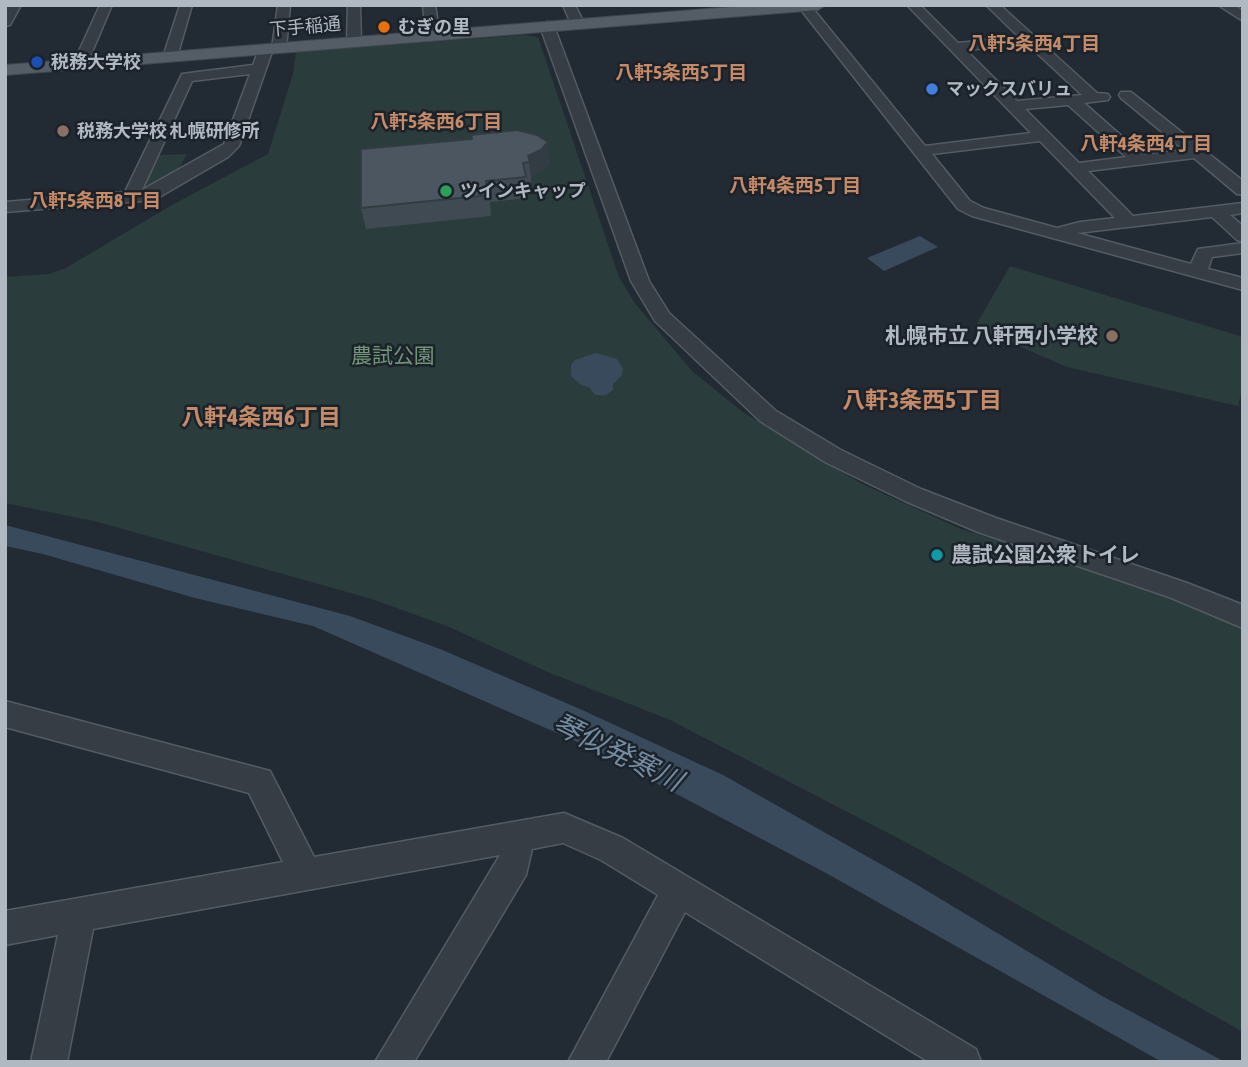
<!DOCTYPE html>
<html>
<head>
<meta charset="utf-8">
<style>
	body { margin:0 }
	#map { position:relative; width:1248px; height:1067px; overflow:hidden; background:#222b34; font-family:"Asap Condensed",sans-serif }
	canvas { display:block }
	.frame { position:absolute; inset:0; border:7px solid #b0b8c2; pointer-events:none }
</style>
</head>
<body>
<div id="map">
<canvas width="1248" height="1067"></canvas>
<div class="frame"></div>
</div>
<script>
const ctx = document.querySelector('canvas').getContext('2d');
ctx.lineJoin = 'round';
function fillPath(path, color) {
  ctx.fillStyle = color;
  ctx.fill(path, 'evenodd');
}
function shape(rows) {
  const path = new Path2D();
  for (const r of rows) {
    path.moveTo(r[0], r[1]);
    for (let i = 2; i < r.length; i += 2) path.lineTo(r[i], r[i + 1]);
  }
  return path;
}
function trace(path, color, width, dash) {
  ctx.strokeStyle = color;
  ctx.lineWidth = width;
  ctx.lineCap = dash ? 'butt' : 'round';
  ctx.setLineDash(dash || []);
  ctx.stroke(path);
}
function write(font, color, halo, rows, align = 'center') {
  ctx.font = font + ' "Asap Condensed","Noto Sans JP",sans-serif';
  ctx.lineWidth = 5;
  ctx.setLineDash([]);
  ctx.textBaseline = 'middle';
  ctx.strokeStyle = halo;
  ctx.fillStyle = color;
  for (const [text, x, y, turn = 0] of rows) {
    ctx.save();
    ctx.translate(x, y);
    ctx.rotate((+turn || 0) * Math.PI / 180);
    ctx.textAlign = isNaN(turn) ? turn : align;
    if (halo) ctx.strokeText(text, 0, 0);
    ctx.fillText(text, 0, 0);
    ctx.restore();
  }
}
fillPath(shape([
	[525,35,538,37,619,277,634,302,692,371,744,413,862,484,961,529,1151,588,1243,629,1243,1032,915,847,668,719,550,673,449,627,372,599,98,522,5,503,5,277,48,274,64,269,172,205,268,154,293,74,296,52],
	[187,154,175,176,158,184,144,185,160,155],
	[1010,266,1243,337,1243,384,1238,406,1067,367,975,327]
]), '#2a3c3b');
fillPath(shape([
	[920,236,938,247,884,271,867,258],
	[596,353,617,359,623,369,622,375,613,384,613,390,606,395,595,395,589,387,581,385,571,376,571,365,575,360],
	[5,525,350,616,440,649,580,709,723,775,914,883,1102,996,1225,1062,1162,1062,826,873,582,744,434,679,313,626,195,598,43,554,5,546]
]), '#394a5c');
const minor = shape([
	[8,5,21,5,10,25,5,26,5,11,8,5],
	[100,5,112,5,87,64,80,68,75,67,73,64,100,5],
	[180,5,192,5,177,57,170,61,163,57,180,5],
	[278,5,290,5,286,48,279,52,272,48,278,5],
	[348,5,360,5,361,42,354,46,347,42,348,5],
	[423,5,435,5,440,35,438,38,428,38,426,35,423,5],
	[563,5,575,5,584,23,582,26,572,26,563,5],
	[810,5,925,146,1031,133,907,5,920,5,958,43,1019,37,986,5,1000,5,1097,93,1108,94,1110,97,1108,100,1084,103,1143,155,1184,150,1121,98,1119,95,1121,92,1131,92,1243,181,1243,195,1237,194,1194,158,1088,171,1133,216,1243,203,1243,213,1230,215,1243,226,1243,241,1237,240,1212,217,1077,233,1191,264,1198,249,1243,243,1243,253,1212,257,1208,269,1243,278,1243,290,972,216,958,209,798,6,810,5],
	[1027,44,1082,95,1017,101,966,50,1027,44],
	[1068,105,1126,157,1079,163,1025,109,1068,105],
	[1040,141,1115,218,1080,222,1057,228,984,208,970,201,932,154,1040,141],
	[1218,5,1233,5,1243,11,1243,21,1218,5],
	[547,22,554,26,649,281,669,313,776,411,841,450,921,489,996,518,1187,583,1243,605,1243,628,1169,597,978,532,905,501,825,462,760,421,655,321,631,281,540,26,547,22],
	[266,45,273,49,266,69,239,146,228,157,161,196,142,201,5,212,5,202,125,192,182,74,253,65,259,49,266,45],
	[250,74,224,144,142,190,192,81,250,74],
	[5,701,270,771,314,857,564,813,623,838,690,878,976,1049,981,1062,929,1062,685,912,606,1062,568,1062,658,895,601,860,563,843,532,849,526,875,414,1062,375,1062,500,855,93,929,67,1062,31,1062,58,935,5,945,5,911,283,862,249,793,5,727,5,701]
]);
const major = shape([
	[756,5,826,5,818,10,5,75,5,65,756,5]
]);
trace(minor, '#535b63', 3);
trace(major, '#3f464f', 2);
fillPath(minor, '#363d45');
fillPath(major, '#545c65');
fillPath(shape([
	[537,135,550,163,542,171,531,177,531,183,527,183,528,198,490,202,491,216,366,229,361,208]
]), '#404a53');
fillPath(shape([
	[548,142,550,163,542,171,531,177,528,156]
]), '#343c43');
const building = shape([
	[517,130,537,135,548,142,541,150,528,156,530,162,523,163,526,177,486,181,489,195,361,208,361,149,472,139,471,135,517,130]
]);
fillPath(building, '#4b5660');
trace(building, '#343c43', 2);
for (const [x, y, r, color] of [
	[384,27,7,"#e8710a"],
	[37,62,7,"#1a4fb4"],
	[932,89,7,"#3f7fe0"],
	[63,131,7,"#8d6e63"],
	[446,191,7,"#2e9e5b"],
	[1112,336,7,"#8d6e63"],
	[937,555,7,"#0f9aa8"]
]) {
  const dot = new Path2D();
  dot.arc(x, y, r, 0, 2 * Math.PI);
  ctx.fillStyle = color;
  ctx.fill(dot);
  trace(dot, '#1b222a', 2.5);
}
write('18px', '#b0b8c2', '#1b222a', [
	["下手稲通",305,27,-5]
]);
write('bold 18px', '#b0b8c2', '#1b222a', [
	["むぎの里",398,27],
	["税務大学校",51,62],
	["マックスバリュ",946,89],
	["税務大学校 札幌研修所",77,131],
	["ツインキャップ",460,191]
], 'left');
write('bold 19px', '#c58a67', '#1b222a', [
	["八軒5条西4丁目",1034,44],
	["八軒5条西5丁目",681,73],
	["八軒5条西6丁目",436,122],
	["八軒4条西4丁目",1146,144],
	["八軒4条西5丁目",795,186],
	["八軒5条西8丁目",95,201]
]);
write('bold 21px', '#b0b8c2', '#1b222a', [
	["札幌市立 八軒西小学校",1098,336],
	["農試公園公衆トイレ",951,555,"left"]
], 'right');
write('21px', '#729578', '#1b222a', [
	["農試公園",393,356]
]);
write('bold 23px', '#c58a67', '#1b222a', [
	["八軒3条西5丁目",922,401],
	["八軒4条西6丁目",261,418]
]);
write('italic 28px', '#748ba2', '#1b222a', [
	["琴似発寒川",617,753,26]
]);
</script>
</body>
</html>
